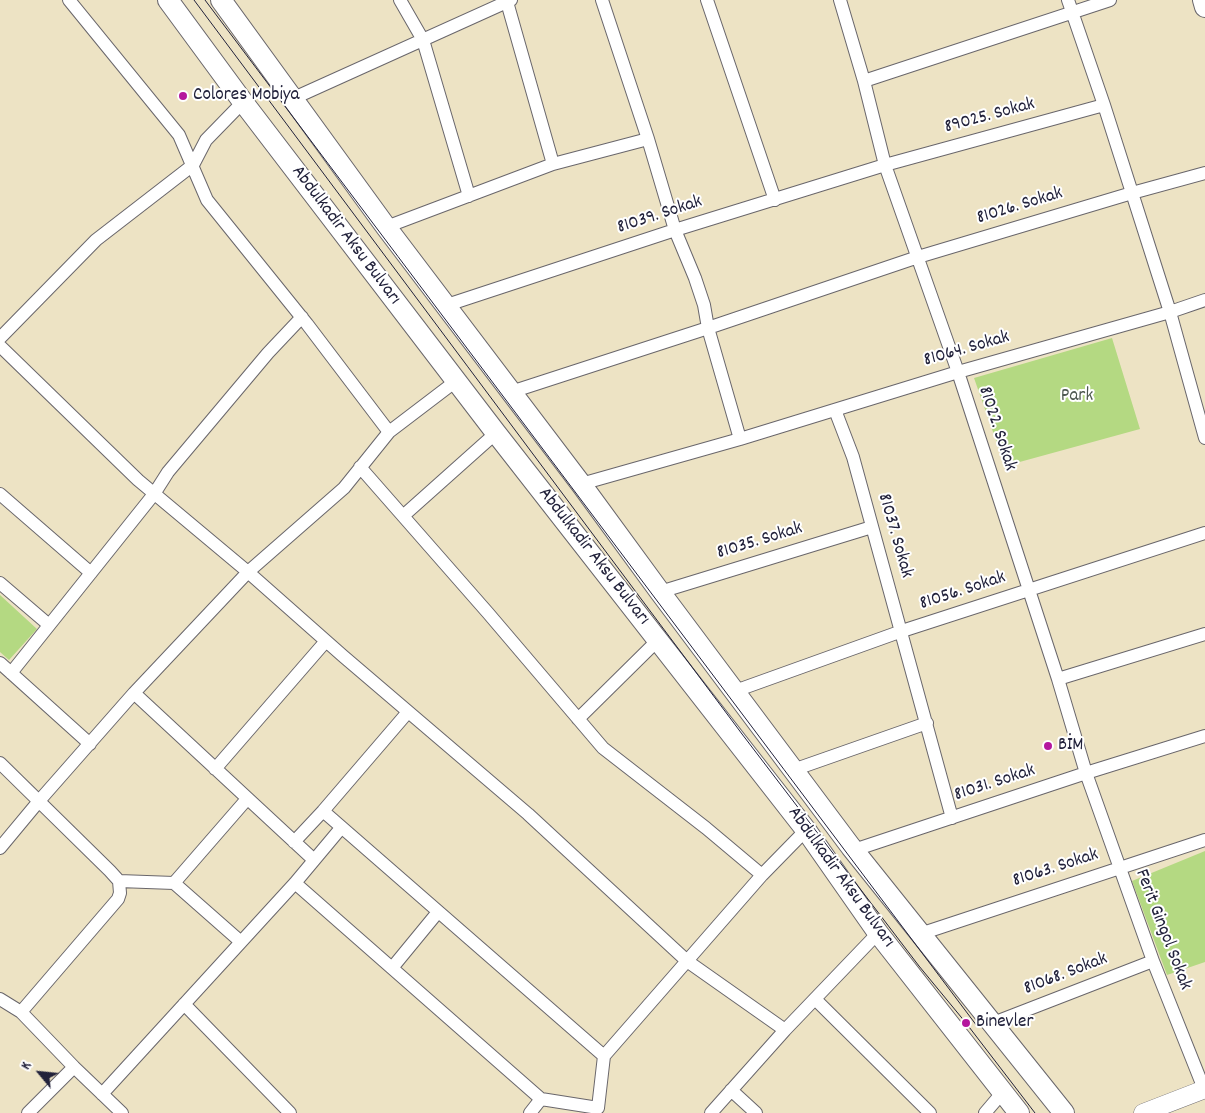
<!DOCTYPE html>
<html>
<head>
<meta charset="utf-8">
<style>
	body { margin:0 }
	#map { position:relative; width:1205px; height:1113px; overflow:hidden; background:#ede3c4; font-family:Dekko,sans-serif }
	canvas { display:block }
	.north { position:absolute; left:15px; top:1048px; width:50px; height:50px; -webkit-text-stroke:4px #fff; paint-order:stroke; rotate:298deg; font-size:14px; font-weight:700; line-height:20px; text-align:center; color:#22223b }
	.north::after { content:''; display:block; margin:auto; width:18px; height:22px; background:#22223b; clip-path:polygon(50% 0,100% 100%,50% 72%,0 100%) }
</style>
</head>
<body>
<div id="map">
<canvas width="1205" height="1113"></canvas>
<div class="north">K</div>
</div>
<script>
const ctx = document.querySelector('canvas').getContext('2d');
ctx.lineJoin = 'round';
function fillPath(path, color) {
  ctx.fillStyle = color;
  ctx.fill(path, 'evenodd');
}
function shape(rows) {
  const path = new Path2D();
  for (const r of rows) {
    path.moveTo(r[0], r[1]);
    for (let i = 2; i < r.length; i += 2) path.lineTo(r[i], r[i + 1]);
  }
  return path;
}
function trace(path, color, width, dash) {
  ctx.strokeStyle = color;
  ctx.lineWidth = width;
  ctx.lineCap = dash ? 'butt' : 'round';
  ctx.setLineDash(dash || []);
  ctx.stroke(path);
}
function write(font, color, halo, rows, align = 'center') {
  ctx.font = font + ' Dekko,sans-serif';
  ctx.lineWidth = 4;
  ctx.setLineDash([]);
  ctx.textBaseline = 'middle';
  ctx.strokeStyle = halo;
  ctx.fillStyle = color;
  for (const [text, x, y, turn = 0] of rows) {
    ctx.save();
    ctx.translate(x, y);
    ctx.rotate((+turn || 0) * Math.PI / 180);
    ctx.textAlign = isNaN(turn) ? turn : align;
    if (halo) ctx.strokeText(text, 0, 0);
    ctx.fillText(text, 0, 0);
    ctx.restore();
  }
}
fillPath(shape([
	[1112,338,1140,429,1005,466,974,378],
	[0,595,37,629,9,660,0,652],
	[1205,851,1205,962,1167,975,1132,881]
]), '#b4d982');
const street = shape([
	[69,0,179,135,207,200,307,324,389,432],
	[400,0,423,40,469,196],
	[602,0,648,139,675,230,695,278,704,305,708,328,740,439],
	[707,0,775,200],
	[840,0,864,81,885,165,958,372,1058,679,1086,773,1153,961,1204,1089],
	[1068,0,1104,105,1170,312,1205,438],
	[507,2,553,164],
	[864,81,1110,0],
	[294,98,511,0],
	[386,227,553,164,648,139],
	[447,305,675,230,885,165,1104,105],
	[0,338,96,240,193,165,206,140,243,102],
	[0,346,138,480,248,572,343,656,528,814,687,961,785,1030],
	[511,392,708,328,918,257,1132,193,1205,173],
	[835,410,853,457,952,818],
	[360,467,488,613,603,748,706,828,762,875],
	[581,484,740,439,958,372,1170,312,1205,300],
	[0,494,91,573],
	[403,516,496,433],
	[0,583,49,625],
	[660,592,872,527],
	[0,663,90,744],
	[11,673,154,494,168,472,268,353,302,317],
	[1058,679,1205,634],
	[735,691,902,631,1205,533],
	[134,693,314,860],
	[578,719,658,640],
	[0,763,110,871,119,881,120,893,118,899,21,1012],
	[215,769,326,641],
	[793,770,927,723],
	[294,842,323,811,408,712],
	[0,848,39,801,134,693,248,572,344,488,389,432,456,381],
	[854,850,1086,773,1205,736],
	[119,881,174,883,241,942],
	[174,883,247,799],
	[295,883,541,1099,598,1108,604,1056,323,811],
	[920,934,1205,840],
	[392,968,438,912],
	[0,999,21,1012,74,1067,122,1113],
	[815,999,930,1113],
	[184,1004,290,1113],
	[993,1023,1153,961],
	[604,1056,762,875,806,830],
	[731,1090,756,1113],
	[102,1094,295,883,341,828],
	[28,1113,74,1067],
	[530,1113,541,1099],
	[711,1113,785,1030,878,933],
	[985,1113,1002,1093]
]);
const secondary = shape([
	[1143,1113,1205,1089]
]);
const primary = shape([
	[168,0,243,102,496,433,806,830,878,933,1019,1113],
	[221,0,386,227,581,484,660,592,851,847,1064,1113],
	[1203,0,1205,7]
]);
trace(street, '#69666b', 14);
trace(secondary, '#69666b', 19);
trace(primary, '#69666b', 22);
trace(street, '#fff', 12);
trace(secondary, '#fff', 18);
trace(primary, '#fff', 20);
trace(shape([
	[194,0,742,734,919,966,966,1023,1035,1113],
	[205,0,977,1026]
]), '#22223b', 1);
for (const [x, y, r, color] of [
	[183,96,5,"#b5179e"],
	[1048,746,5,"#b5179e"],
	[966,1023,5,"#b5179e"]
]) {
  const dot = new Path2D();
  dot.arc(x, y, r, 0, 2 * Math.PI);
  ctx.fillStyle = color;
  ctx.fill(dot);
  trace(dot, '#fff', 2);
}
write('19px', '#22223b', '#fff', [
	["Colores Mobiya",193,96],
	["BİM",1058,746],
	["Binevler",976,1023]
], 'left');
write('19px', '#22223b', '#fff', [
	["89025. Sokak",990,117,-15],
	["81026. Sokak",1020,207,-17],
	["81039. Sokak",660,216,-18],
	["Abdulkadir Aksu Bulvarı",345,236,53],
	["81064. Sokak",967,350,-16],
	["81022. Sokak",996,429,72],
	["81037. Sokak",894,536,74],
	["81035. Sokak",760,542,-17],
	["Abdulkadir Aksu Bulvarı",593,557,52],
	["81056. Sokak",963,592,-18],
	["81031. Sokak",995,784,-18],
	["81063. Sokak",1056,869,-18],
	["Abdulkadir Aksu Bulvarı",840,878,54],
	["Ferit Gingol Sokak",1162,930,69],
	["81068. Sokak",1066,975,-21]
]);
write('19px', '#4e5950', '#fff', [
	["Park",1077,397]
]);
</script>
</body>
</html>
